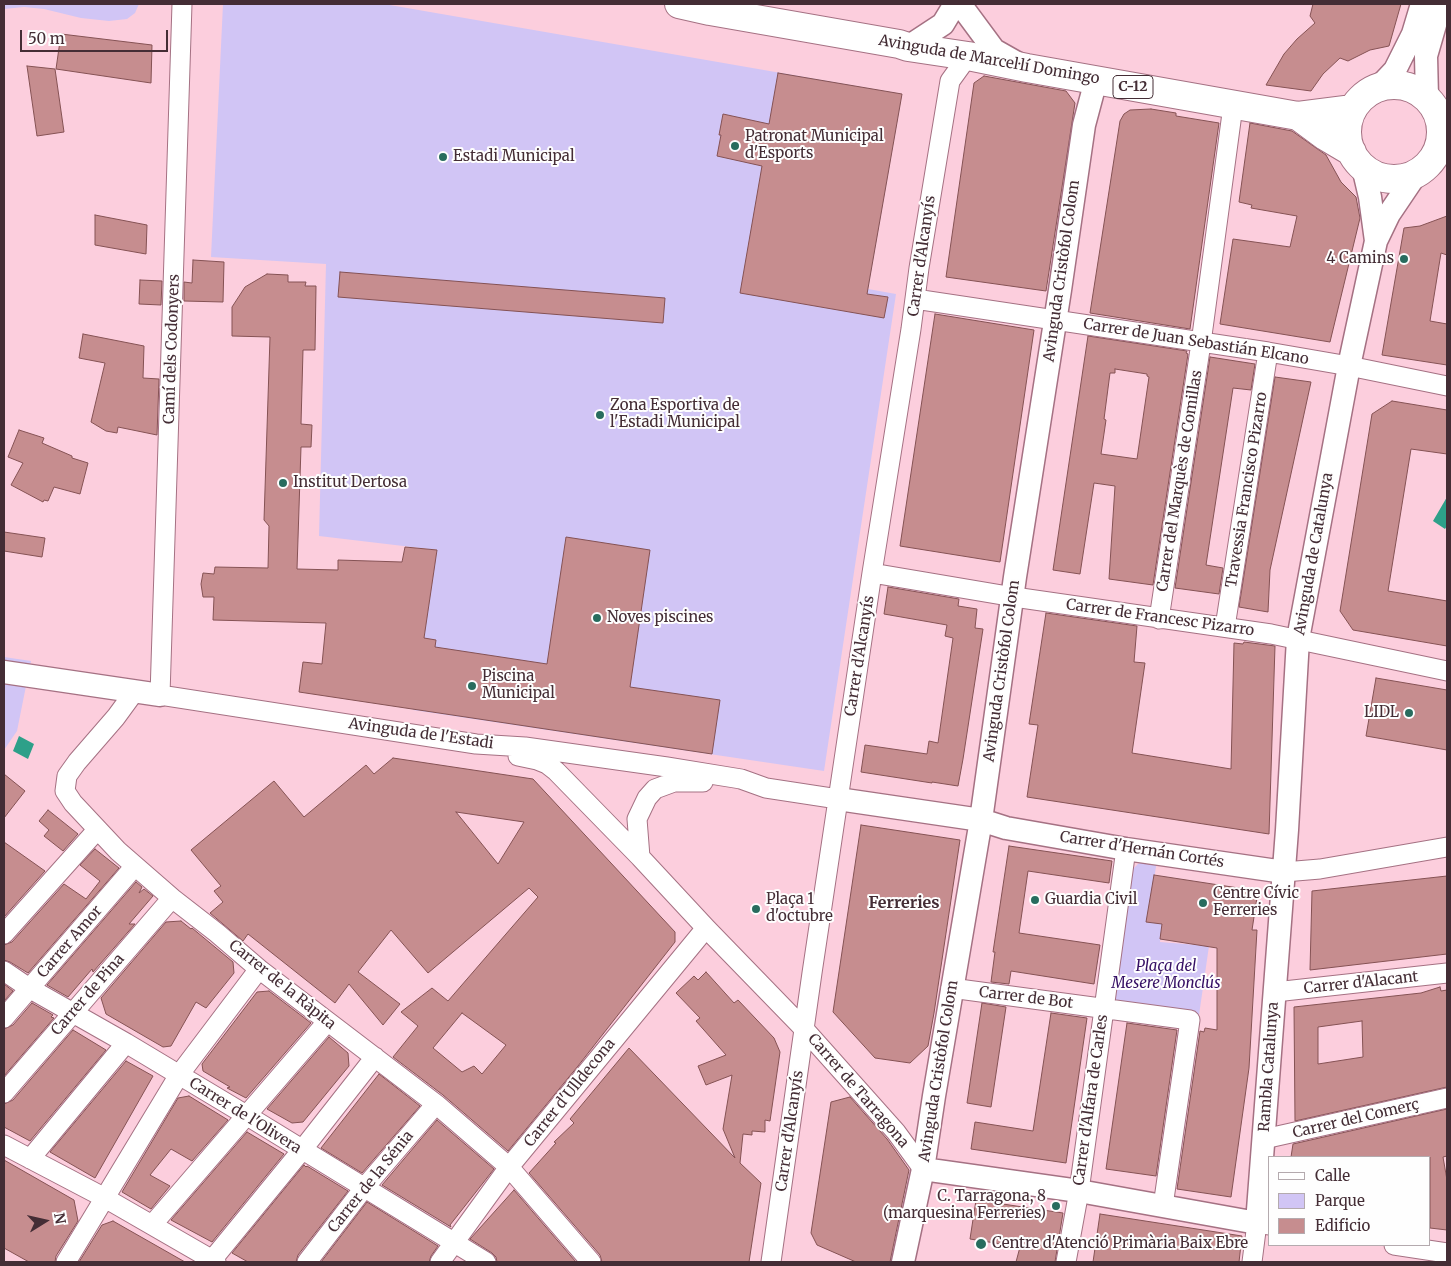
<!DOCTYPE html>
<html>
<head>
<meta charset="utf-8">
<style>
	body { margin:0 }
	#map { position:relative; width:1451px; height:1266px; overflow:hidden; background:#fccedd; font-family:Merriweather,serif }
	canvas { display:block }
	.frame { position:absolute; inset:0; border:5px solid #442d35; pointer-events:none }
	.legend { position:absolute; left:1268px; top:1156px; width:162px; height:90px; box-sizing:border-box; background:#fefefe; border:1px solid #b4aaae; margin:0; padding:6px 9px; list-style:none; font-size:15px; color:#442d35 }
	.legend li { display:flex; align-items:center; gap:10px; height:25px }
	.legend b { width:25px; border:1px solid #b4aaae }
	.north { position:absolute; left:20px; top:1196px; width:50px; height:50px; -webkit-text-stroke:4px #fefefe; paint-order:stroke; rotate:80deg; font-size:14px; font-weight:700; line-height:20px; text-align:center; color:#442d35 }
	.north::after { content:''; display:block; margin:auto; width:18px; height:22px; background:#442d35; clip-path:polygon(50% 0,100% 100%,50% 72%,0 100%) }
	.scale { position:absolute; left:20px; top:30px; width:148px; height:22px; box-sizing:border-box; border:2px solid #442d35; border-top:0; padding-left:6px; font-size:15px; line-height:18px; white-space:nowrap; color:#442d35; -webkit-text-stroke:4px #fefefe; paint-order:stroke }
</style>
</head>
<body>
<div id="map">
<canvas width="1451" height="1266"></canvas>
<div class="frame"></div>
<ul class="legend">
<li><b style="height:6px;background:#fff"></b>Calle</li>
<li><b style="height:14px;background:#d1c5f5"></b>Parque</li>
<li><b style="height:14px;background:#c68d8f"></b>Edificio</li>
</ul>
<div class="north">N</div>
<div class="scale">50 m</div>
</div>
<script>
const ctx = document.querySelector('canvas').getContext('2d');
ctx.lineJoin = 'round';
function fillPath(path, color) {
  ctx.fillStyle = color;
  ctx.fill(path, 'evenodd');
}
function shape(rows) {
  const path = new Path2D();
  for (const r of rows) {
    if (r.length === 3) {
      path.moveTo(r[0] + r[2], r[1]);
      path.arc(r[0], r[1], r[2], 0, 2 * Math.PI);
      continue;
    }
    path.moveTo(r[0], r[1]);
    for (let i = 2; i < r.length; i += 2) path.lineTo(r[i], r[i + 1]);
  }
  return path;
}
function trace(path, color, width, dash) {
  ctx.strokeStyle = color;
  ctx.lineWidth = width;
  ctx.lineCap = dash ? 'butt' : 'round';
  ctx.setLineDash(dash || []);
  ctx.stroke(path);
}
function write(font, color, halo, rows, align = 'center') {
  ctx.font = font + ' Merriweather,serif';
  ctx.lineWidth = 4;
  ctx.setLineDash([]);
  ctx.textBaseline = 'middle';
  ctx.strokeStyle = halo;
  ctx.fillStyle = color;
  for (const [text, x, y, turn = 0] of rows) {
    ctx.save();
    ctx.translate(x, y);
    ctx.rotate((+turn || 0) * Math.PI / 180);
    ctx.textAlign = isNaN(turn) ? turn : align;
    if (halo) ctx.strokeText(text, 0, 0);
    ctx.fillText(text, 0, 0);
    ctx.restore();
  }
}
fillPath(shape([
	[4,4,139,4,135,13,127,19,109,21,81,18,44,9,24,7,4,9],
	[223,4,384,4,902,94,868,289,896,294,824,771,413,710,437,550,319,536,326,264,211,257],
	[4,657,31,661,17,731,4,750],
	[1144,861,1157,861,1148,915,1163,918,1160,942,1209,946,1199,1015,1112,1001,1132,870,1138,864]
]), '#d1c5f5');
fillPath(shape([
	[1447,497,1447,526,1445,529,1433,521],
	[19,736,34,744,28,759,13,751]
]), '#2da089');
const building = shape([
	[1313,4,1401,4,1389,46,1370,50,1348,61,1340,58,1323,74,1311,91,1266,85,1284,54,1297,39,1315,23,1310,16,1313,4],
	[61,34,152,45,151,83,56,69,61,34],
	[27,66,55,69,64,132,37,136,27,66],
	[778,73,902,94,867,294,888,297,884,318,740,293,762,166,717,156,721,135,719,135,723,114,769,124,778,73],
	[984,76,1066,91,1075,103,1046,291,946,277,974,83,984,76],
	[1151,109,1176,113,1176,116,1219,123,1190,329,1090,313,1120,121,1124,114,1130,110,1151,109],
	[1250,123,1292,131,1326,155,1341,182,1356,197,1360,218,1330,342,1220,324,1233,239,1290,247,1297,216,1251,208,1252,205,1239,202,1250,123],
	[95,215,147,225,146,254,95,245,95,215],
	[1447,216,1447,255,1441,253,1430,321,1447,324,1447,365,1382,355,1404,228,1420,226,1447,216],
	[193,260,224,262,223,302,184,301,184,282,192,283,193,260],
	[340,272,665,298,663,323,338,297,340,272],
	[267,274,288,275,288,282,306,282,305,286,316,286,315,350,303,350,301,424,312,425,311,447,301,447,297,569,338,570,338,560,402,562,405,547,437,550,424,638,436,640,435,647,547,664,566,537,650,550,630,687,720,700,712,754,299,692,303,662,322,664,326,623,213,620,214,597,203,597,201,584,203,573,214,574,215,567,268,568,269,526,264,520,270,337,232,336,232,307,245,287,267,274],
	[140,280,162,281,161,305,139,304,140,280],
	[935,314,1034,330,1000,562,900,546,935,314],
	[83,334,144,346,143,378,159,379,157,435,118,427,117,433,106,431,91,422,105,363,79,358,83,334],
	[1088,336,1187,351,1186,353,1188,354,1153,585,1109,579,1115,486,1094,483,1080,574,1053,570,1088,336],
	[1115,369,1147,374,1147,376,1149,377,1137,459,1101,454,1106,420,1104,419,1110,373,1115,373,1115,369],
	[1210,357,1255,364,1251,390,1233,388,1206,565,1223,568,1219,594,1175,588,1210,357],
	[1275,377,1311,382,1270,570,1268,612,1239,607,1275,377],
	[1392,401,1447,410,1447,454,1411,449,1388,591,1447,601,1447,646,1353,630,1340,611,1372,414,1392,401],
	[19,430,44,438,42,443,72,456,72,458,88,463,80,494,54,487,48,501,44,500,43,502,11,485,23,463,8,457,19,430],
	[4,532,45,538,42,557,4,551,4,532],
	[888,587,959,599,958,606,977,609,975,628,983,629,963,759,958,786,932,782,932,783,861,772,865,745,927,754,929,741,938,743,953,638,945,636,947,625,884,614,888,587],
	[1046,613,1137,626,1134,662,1145,663,1132,753,1231,769,1234,643,1243,644,1244,642,1275,646,1269,834,1027,797,1038,725,1029,724,1046,613],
	[1376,678,1447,690,1447,750,1366,736,1376,678],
	[393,758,533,779,675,932,675,942,578,1066,508,1151,443,1095,393,1057,418,1026,401,1012,432,988,448,1001,538,897,529,888,428,973,391,930,358,972,400,1004,383,1025,349,984,335,1003,248,934,243,941,210,913,223,902,214,891,221,886,191,850,274,781,304,817,366,765,374,774,393,758],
	[456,812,524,822,498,864,456,812],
	[462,1013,506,1045,482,1074,474,1066,462,1072,433,1048,462,1013],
	[4,774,25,791,4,818,4,774],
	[48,810,78,834,63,851,44,836,49,830,39,821,48,810],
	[861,825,960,840,934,1013,928,1046,910,1063,875,1058,833,1012,861,825],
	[4,842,45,871,4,917,4,842],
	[1009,846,1112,861,1109,883,1028,871,1019,933,1100,945,1094,984,1011,971,1009,984,991,982,995,952,993,952,1009,846],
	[95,849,119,868,28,973,10,962,4,960,4,945,12,942,64,884,86,899,100,881,80,865,95,849],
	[1154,875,1258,891,1252,930,1257,930,1249,1068,1231,1197,1177,1189,1200,1031,1204,1032,1205,1028,1217,1030,1217,948,1160,939,1162,924,1146,922,1154,875],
	[1447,876,1447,954,1310,970,1312,891,1447,876],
	[136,882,142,887,139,893,144,889,153,896,129,924,135,924,93,972,92,969,68,997,47,985,136,882],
	[181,921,191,929,192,928,233,962,234,973,206,1008,196,1002,171,1046,163,1047,106,1014,101,998,166,922,181,921],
	[706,972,734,1003,738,1000,774,1038,780,1052,770,1121,765,1120,765,1132,752,1131,752,1135,743,1134,740,1163,761,1183,749,1262,602,1262,600,1255,529,1173,556,1143,554,1142,574,1123,570,1119,629,1048,735,1158,723,1129,732,1075,706,1085,698,1066,726,1055,696,1021,700,1018,676,993,694,976,698,980,706,972],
	[4,984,13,991,4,1001,4,984],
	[1440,987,1441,991,1447,990,1447,1087,1295,1121,1294,1007,1421,993,1440,987],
	[1362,1021,1363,1057,1318,1064,1318,1027,1362,1021],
	[269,991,311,1023,246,1098,227,1088,230,1087,203,1071,202,1064,257,992,269,991],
	[32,1003,53,1015,51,1017,54,1018,4,1076,4,1029,13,1025,32,1003],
	[982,1003,1006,1007,991,1107,967,1103,982,1003],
	[1051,1013,1087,1018,1066,1163,971,1149,975,1122,1033,1131,1051,1013],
	[1127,1023,1177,1030,1156,1176,1106,1169,1127,1023],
	[73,1030,106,1050,30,1141,4,1127,4,1104,13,1100,73,1030],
	[329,1037,348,1053,349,1066,303,1122,292,1123,267,1109,329,1037],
	[126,1061,153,1076,95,1178,50,1152,126,1061],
	[379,1074,420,1106,362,1173,321,1148,379,1074],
	[189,1096,228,1120,192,1161,171,1149,150,1175,170,1186,151,1209,122,1192,178,1098,189,1096],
	[850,1097,887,1139,909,1170,890,1262,856,1262,817,1245,811,1233,831,1102,850,1097],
	[1447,1109,1447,1156,1443,1157,1447,1180,1447,1230,1430,1228,1430,1157,1291,1157,1293,1144,1447,1109],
	[437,1120,494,1169,450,1225,451,1227,382,1185,437,1120],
	[247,1132,284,1154,212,1242,171,1220,247,1132],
	[4,1160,74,1200,78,1221,56,1256,55,1262,29,1262,4,1248,4,1160],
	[304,1165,306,1167,307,1166,348,1191,298,1255,296,1262,248,1262,232,1253,304,1165],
	[514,1190,576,1262,497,1262,496,1257,492,1253,470,1239,514,1190],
	[976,1200,1063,1213,1055,1262,1016,1262,1020,1247,970,1239,976,1200],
	[367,1202,438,1246,431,1256,429,1262,321,1262,367,1202],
	[1100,1214,1242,1236,1239,1262,1093,1262,1100,1214],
	[113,1221,127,1229,185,1262,79,1262,102,1225,113,1221]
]);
fillPath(building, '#c68d8f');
trace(building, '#855254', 1);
const minor = shape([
	[182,4,160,695,476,744,525,747,667,767,741,779,766,788,838,799],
	[915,299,1268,352,1349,366,1447,386],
	[872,573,1014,597,1271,634,1447,671],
	[1159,619,1201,343,1233,106],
	[1225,627,1268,352],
	[135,691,116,717,77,762,67,776,65,791,73,803,118,851,172,898,217,933,259,969,436,1104,509,1167,591,1262],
	[518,756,537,760,547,764,556,771,640,857,706,928,805,1030,896,1132,923,1169],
	[640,857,637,819,647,798,655,789,674,782,703,782],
	[1284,872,1320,869,1447,847],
	[4,934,97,830],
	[4,971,29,988,126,1043,246,1115,486,1262],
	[951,988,1190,1020,1163,1206],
	[1275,992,1447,973],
	[4,1018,135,866],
	[4,1093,172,898],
	[1264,1139,1447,1098],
	[4,1145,105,1198,216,1262],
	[30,1159,126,1043],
	[152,1225,327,1022],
	[1394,1245,1447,1253],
	[212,1260,302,1150,375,1057],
	[66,1262,179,1075,259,969],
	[307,1262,364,1188,436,1104],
	[440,1262,509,1167,706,928],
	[771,1262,812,973,872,573,911,329,919,268,950,81,968,56],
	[1066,1262,1079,1191,1126,849],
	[1252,1262,1257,1223,1270,1225]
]);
const tertiary = shape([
	[960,4,994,50,1017,63],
	[908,47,943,24,955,4],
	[1379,87,1395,70,1413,34,1422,4],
	[1427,98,1426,56,1441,4],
	[1363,167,1370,197,1376,241],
	[4,672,160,695],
	[838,799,981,820,1006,828,1126,849,1284,872],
	[923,1169,1079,1191,1257,1223,1287,830,1298,639,1349,366,1376,241,1389,214,1416,174],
	[903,1262,923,1169,934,1096,981,820,1015,577,1060,290,1084,125,1096,80]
]);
const primary = shape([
	[679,4,710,11,899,44,908,47,968,56,1027,68,1298,116,1353,109],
	[1394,132,47],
	[1298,116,1325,136,1352,152]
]);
trace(minor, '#a57183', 21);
trace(tertiary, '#a57183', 25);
trace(primary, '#a57183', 30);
trace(minor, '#fff', 19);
trace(tertiary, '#fff', 22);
trace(primary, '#fff', 28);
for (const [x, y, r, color] of [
	[735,146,5,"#286c5e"],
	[443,157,5,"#286c5e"],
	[1404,259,5,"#286c5e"],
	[600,415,5,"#286c5e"],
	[283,483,5,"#286c5e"],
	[597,618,5,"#286c5e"],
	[472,686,5,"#286c5e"],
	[1409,713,5,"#286c5e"],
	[1035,900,5,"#286c5e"],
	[1203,903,5,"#286c5e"],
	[756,909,5,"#286c5e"],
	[1056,1206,5,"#286c5e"],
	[981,1244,6,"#286c5e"]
]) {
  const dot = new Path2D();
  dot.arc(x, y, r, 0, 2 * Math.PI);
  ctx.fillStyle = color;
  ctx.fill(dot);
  trace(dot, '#fefefe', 2);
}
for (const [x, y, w] of [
	[1133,87,40]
]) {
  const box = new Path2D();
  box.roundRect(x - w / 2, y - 11.5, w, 23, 4);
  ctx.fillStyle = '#fefefe';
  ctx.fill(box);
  trace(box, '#442d35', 1);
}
write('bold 14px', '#442d35', null, [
	["C-12",1133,87]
]);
write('15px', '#442d35', '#fefefe', [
	["Avinguda de Marcel·lí Domingo",989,60,10],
	["Carrer d'Alcanyís",922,256,-82],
	["Avinguda Cristòfol Colom",1062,271,-82],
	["Carrer de Juan Sebastián Elcano",1196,342,9],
	["Camí dels Codonyers",172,349,-88],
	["Carrer del Marquès de Comillas",1180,481,-81],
	["Travessia Francisco Pizarro",1247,490,-81],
	["Avinguda de Catalunya",1314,554,-80],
	["Carrer de Francesc Pizarro",1160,618,8],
	["Carrer d'Alcanyís",860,656,-81],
	["Avinguda Cristòfol Colom",1002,671,-82],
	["Avinguda de l'Estadi",421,734,8],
	["Carrer d'Hernán Cortés",1142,850,9],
	["Carrer Amor",70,942,-49],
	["Carrer d'Alacant",1361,983,-6],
	["Carrer de la Ràpita",282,985,39],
	["Carrer de Pina",88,995,-49],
	["Carrer de Bot",1026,998,7],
	["Rambla Catalunya",1269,1067,-86],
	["Avinguda Cristòfol Colom",939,1071,-81],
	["Carrer de Tarragona",858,1091,49],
	["Carrer d'Ulldecona",570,1093,-51],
	["Carrer d'Alfara de Carles",1091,1100,-82],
	["Carrer de l'Olivera",245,1116,32],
	["Carrer del Comerç",1356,1119,-13],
	["Carrer d'Alcanyís",790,1131,-82],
	["Carrer de la Sénia",371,1182,-51]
]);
write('15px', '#442d35', '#fefefe', [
	["Patronat Municipal",745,137],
	["d'Esports",745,154],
	["Estadi Municipal",453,157],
	["4 Camins",1394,259,"right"],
	["Zona Esportiva de",610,406],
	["l'Estadi Municipal",610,423],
	["Institut Dertosa",293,483],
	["Noves piscines",607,618],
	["Piscina",482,677],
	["Municipal",482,694],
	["LIDL",1399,713,"right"],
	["Centre Cívic",1213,894],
	["Ferreries",1213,911],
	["Plaça 1",766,900],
	["d'octubre",766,917],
	["Guardia Civil",1045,900],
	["C. Tarragona, 8",1046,1197,"right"],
	["(marquesina Ferreries)",1046,1214,"right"],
	["Centre d'Atenció Primària Baix Ebre",992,1244]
], 'left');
write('italic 15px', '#350f64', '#fefefe', [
	["Plaça del",1166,967],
	["Mesere Monclús",1166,984]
]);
write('bold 16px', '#442d35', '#fefefe', [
	["Ferreries",904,903]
]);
</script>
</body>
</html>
